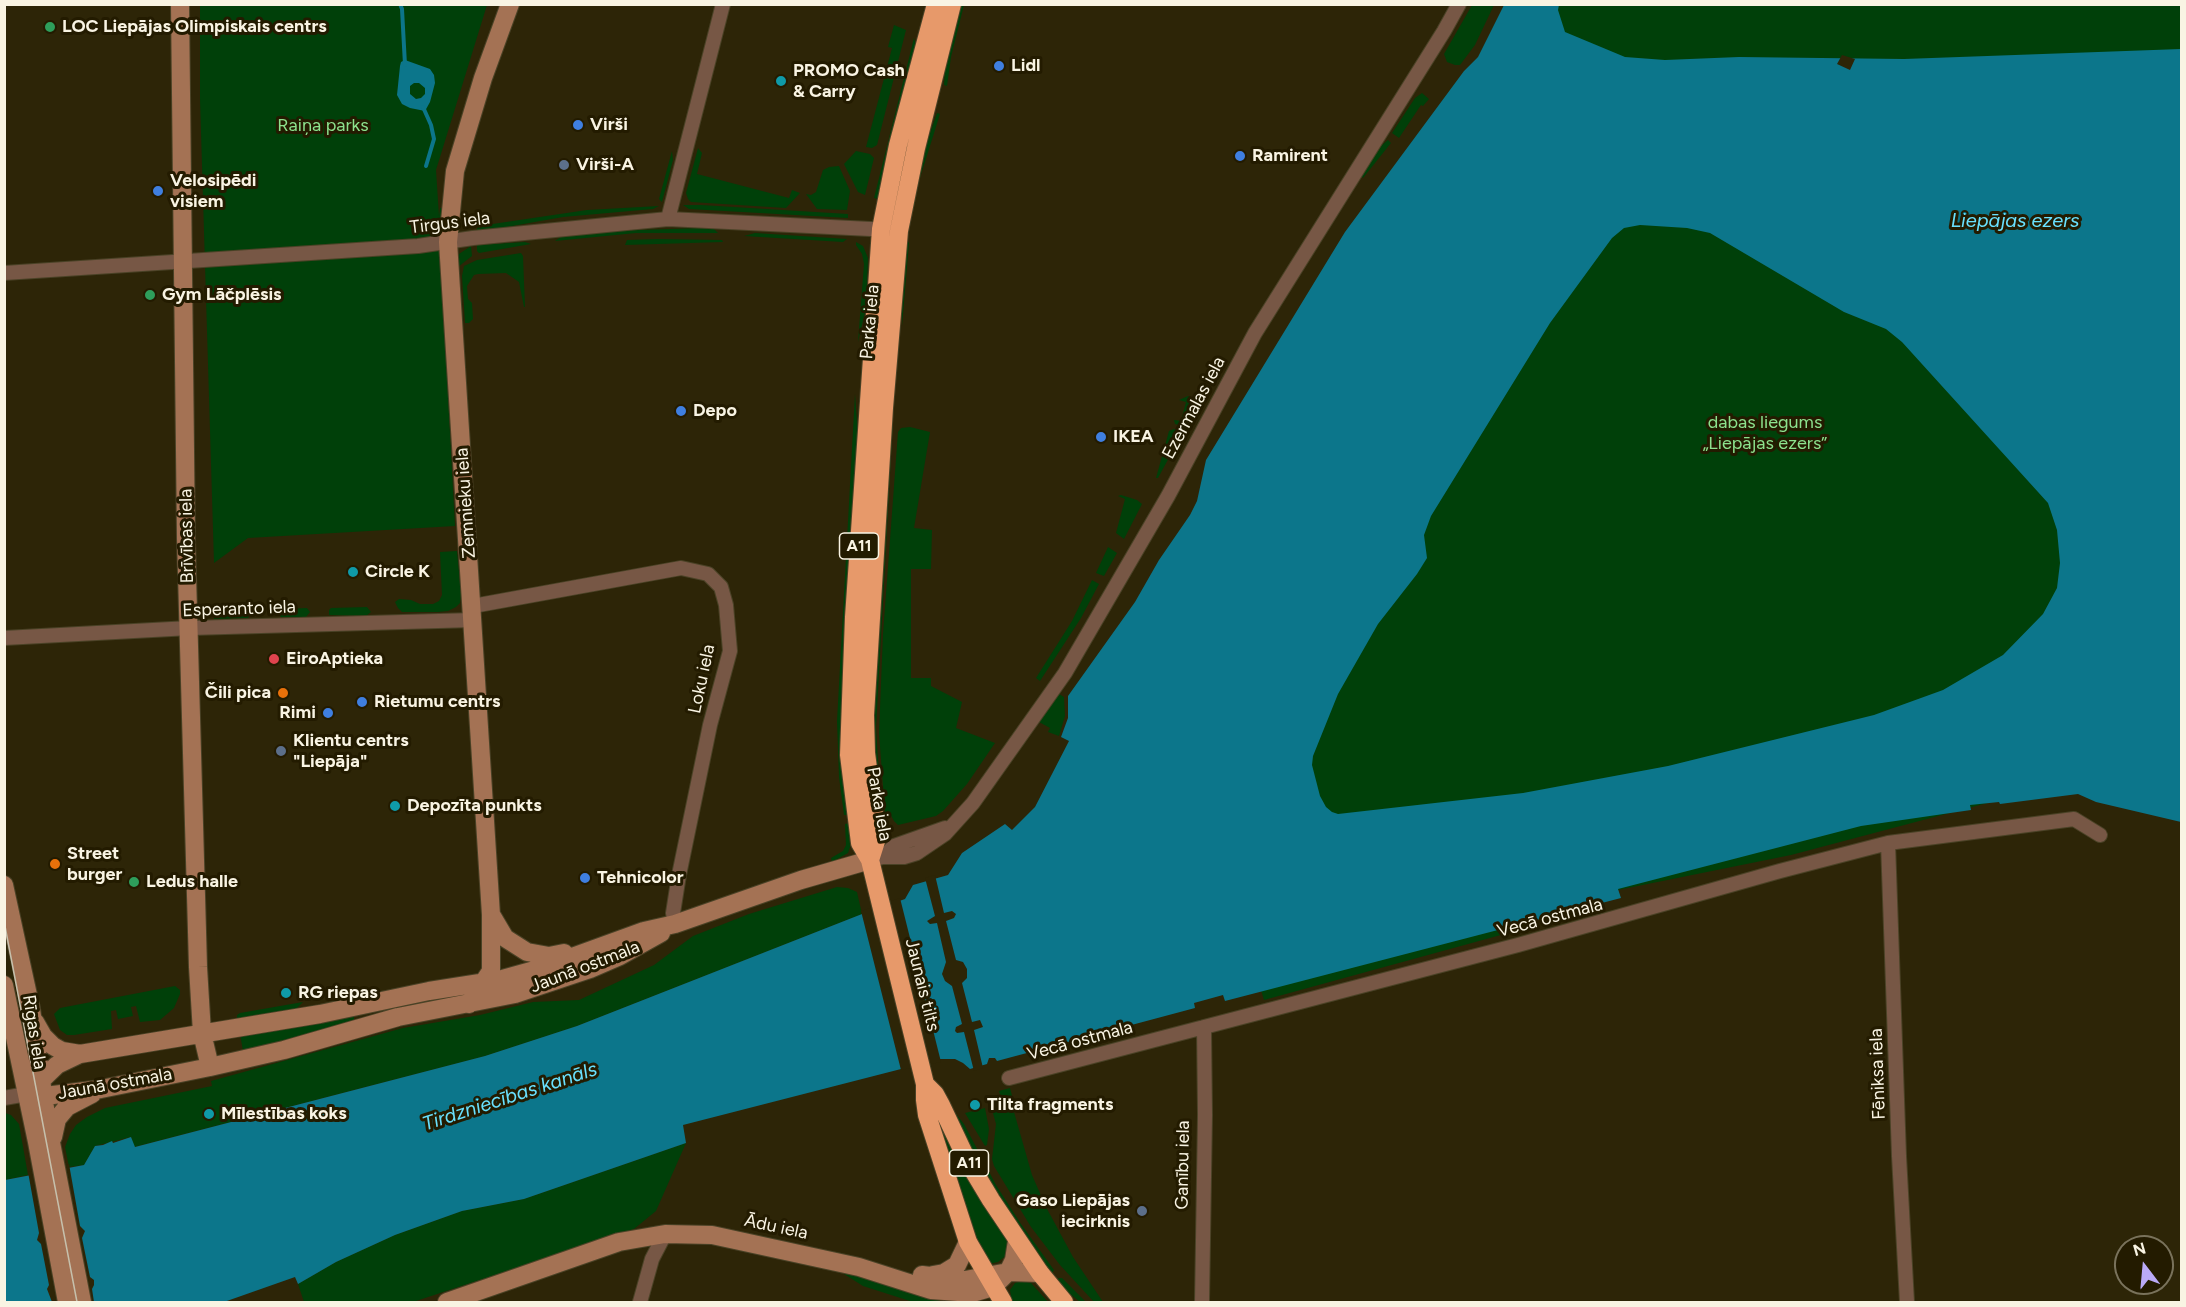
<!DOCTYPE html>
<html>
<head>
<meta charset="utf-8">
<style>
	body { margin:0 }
	#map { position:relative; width:2186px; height:1307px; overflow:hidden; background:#2d2507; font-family:Figtree,sans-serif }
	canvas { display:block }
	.frame { position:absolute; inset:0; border:6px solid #f9f4e3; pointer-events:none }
	.north { position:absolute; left:2114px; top:1235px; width:60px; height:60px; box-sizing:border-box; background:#231b00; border:2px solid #79725b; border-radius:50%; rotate:344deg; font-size:16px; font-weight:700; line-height:24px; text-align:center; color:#f9f4e3 }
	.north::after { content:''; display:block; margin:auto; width:21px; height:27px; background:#baaaf7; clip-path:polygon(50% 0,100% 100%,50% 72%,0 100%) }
</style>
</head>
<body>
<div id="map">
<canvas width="2186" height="1307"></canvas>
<div class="frame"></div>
<div class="north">N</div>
</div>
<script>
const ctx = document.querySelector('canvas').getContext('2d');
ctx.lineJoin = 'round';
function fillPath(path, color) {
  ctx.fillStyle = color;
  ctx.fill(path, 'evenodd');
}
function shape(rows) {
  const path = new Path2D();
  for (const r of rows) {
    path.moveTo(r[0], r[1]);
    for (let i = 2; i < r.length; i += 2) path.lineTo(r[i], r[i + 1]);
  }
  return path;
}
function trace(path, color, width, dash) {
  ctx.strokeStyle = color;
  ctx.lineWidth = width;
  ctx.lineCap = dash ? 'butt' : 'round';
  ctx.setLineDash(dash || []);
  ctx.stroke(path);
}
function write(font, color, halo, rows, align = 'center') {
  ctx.font = font + ' Figtree,sans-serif';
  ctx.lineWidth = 6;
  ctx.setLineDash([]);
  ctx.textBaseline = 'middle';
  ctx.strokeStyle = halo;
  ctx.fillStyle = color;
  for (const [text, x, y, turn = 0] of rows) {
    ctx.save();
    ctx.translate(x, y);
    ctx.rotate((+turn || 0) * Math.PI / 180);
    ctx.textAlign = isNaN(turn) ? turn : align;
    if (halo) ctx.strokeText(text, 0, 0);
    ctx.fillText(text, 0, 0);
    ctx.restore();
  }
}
fillPath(shape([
	[200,5,487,5,436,170,439,216,440,208,442,208,439,227,455,526,248,538,214,563,200,99],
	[959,5,964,5,951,57,947,86,944,85,946,53],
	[1472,5,1494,5,1475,45,1460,65,1455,65,1447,62,1444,54],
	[1527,5,2181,5,2181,805,2112,770,1791,855,1618,890,1529,922,1530,927,1264,1000,1160,668],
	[894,25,906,30,877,145,872,148,866,147,892,48,888,47],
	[914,38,916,45,879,199,874,198],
	[1422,93,1429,99,1423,106,1421,105,1399,138,1392,133,1415,98],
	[937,113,940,114,919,181,914,206,910,205,926,145],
	[1388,140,1391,143,1363,178,1361,176,1382,145],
	[698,148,702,153,697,174,789,198,792,190,800,193,786,208,691,202,688,199,686,193],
	[672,151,673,160,662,202,659,199],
	[856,151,870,154,874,158,865,195,858,192,844,164],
	[839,166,850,191,847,210,817,209,806,194,811,195,816,192,823,170,829,167],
	[683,205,701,205,848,214,848,218,689,209],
	[659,206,653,209,563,217,501,228,476,230,479,226,587,210],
	[703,228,714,229,718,233,636,233,555,241,562,236,607,231],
	[755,233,847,239,843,242,744,236],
	[658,239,722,240,723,242,625,245,627,240],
	[907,240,909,243,902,326,902,298],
	[525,242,531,244,479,253,477,251,477,245],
	[856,242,863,246,868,258,866,308,858,342,864,264,862,254,856,245],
	[471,246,472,256,458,267,456,260,459,254],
	[521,253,523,256,525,307,524,307,519,282,506,273,478,274,474,275,467,286,468,299,472,303,473,319,469,323,465,323,462,276,464,266,477,260],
	[855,394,858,434,841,717,848,815,844,815,839,777,837,721],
	[1188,396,1200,401,1186,427,1175,424,1174,420,1181,421,1186,402,1179,400],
	[890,419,893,420,876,728,880,791,872,747],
	[910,427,930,432,914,528,932,530,931,569,911,569,911,678,931,678,931,686,962,702,956,728,995,743,967,784,943,811,936,816,898,825,894,821,889,812,885,813,879,733,883,634,898,432,901,428],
	[1174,429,1183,432,1158,478,1156,478,1169,431],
	[1121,495,1137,500,1142,504,1124,539,1116,533,1125,499,1118,496],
	[1108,547,1117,553,1104,576,1096,573],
	[457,551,461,594,460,603,456,607,448,611,438,612,402,612,398,608,395,602,399,599,411,600,420,604,433,604,439,601,442,595,440,552],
	[1092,580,1099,584,1081,618,1040,681,1036,678,1072,621],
	[367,607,371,612,366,616,329,615,329,610,331,608],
	[307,608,310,612,306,617,281,617,278,614,282,609],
	[214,610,247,610,251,612,248,618,214,619],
	[1059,694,1064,697,1065,716,1059,736,1048,732,1050,728,1039,722],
	[849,823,850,847,848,853,832,862,831,858,843,851,846,845,845,824],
	[837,887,848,888,857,892,862,914,577,1026,485,1056,134,1147,131,1137,95,1146,84,1165,69,1167,65,1147,70,1134,76,1125,87,1117,105,1108,212,1086,211,1081,403,1028,480,1015,533,1002,579,1000,654,965,693,936,749,914],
	[175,986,180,990,180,994,174,1008,160,1020,140,1022,136,1006,131,1007,133,1016,118,1019,116,1010,111,1011,112,1029,74,1035,67,1035,60,1030,54,1014,60,1008],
	[303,1002,295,1010,237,1019,237,1015,240,1013],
	[350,1016,354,1017,354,1021,254,1050,243,1051,240,1034],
	[1010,1088,1016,1111,1014,1112,1032,1175,1046,1207,1073,1257,1103,1302,1094,1302,1060,1265,1031,1227,994,1166,992,1159,996,1124,991,1106,1002,1103,999,1091],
	[949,1105,964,1124,996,1185,1021,1224,1054,1270,1051,1275,993,1192],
	[985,1108,989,1129,987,1145,985,1146,965,1113],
	[935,1110,985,1207,1009,1244,1008,1254,998,1262,989,1264,970,1238],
	[5,1113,11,1115,19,1124,28,1175,5,1180],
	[686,1143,656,1211,634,1229,413,1302,304,1302,298,1284,336,1262,395,1235,462,1211,524,1199],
	[848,1273,868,1278,944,1302,913,1302,863,1286,844,1274],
	[1059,1278,1062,1278,1086,1302,1080,1302,1059,1285,1056,1280],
	[1022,1281,1031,1283,1048,1302,1012,1302,1010,1290,1015,1283]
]), '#004009');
fillPath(shape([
	[1504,5,1559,5,1558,10,1565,32,1625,57,1665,60,1739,57,1904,59,2181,49,2181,822,2096,802,2078,794,2000,804,1999,802,1970,805,1971,810,1861,826,1618,889,1621,898,1225,1001,1223,995,1194,1003,1195,1008,997,1061,995,1058,989,1058,987,1064,970,1069,963,1063,955,1059,940,1059,683,1125,686,1143,524,1199,462,1211,395,1235,336,1262,298,1284,295,1277,224,1302,5,1302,5,1180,84,1165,95,1146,103,1145,112,1141,113,1143,131,1137,135,1147,485,1056,577,1026,862,914,905,899,913,885,948,875,962,853,1005,824,1012,830,1035,807,1069,741,1061,737,1068,718,1068,696,1135,602,1159,560,1190,515,1197,501,1206,460,1345,232,1464,71,1478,57],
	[1640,225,1687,228,1710,233,1844,312,1886,329,1902,342,2048,503,2057,530,2060,563,2057,588,2043,614,2003,655,1943,690,1874,715,1668,766,1523,793,1338,814,1332,812,1326,807,1320,796,1312,765,1313,756,1338,694,1378,624,1417,574,1427,558,1424,535,1431,516,1550,323,1612,238,1624,228],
	[405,60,430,69,434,75,435,83,430,102,425,111,410,108,402,104,397,95,400,66,401,62],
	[414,83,419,83,425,88,425,94,421,98,416,99,410,94,410,86]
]), '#0c768b');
fillPath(shape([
	[1842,55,1855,59,1850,70,1837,64],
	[935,875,944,913,952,911,956,914,954,918,946,921,956,960,963,962,967,969,967,978,962,983,972,1022,980,1020,983,1027,974,1030,983,1068,974,1071,964,1032,957,1033,955,1031,956,1027,962,1024,952,986,945,981,942,974,946,962,937,923,930,924,927,921,935,916,925,878],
	[900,898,941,1062,901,1070,861,911],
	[69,1164,80,1226,85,1231,82,1238,90,1277,94,1280,94,1285,92,1289,94,1302,52,1302,47,1289,49,1285,41,1244,37,1240,39,1233,28,1172]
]), '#2d2507');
trace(shape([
	[400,4,402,9,405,65],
	[423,107,431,125,434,139,426,166]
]), '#0c768b', 4);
const street = shape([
	[668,219,723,4],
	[4,273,418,246,473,238,668,219,891,230],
	[473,606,681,568,708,574,721,587,726,605,730,651,710,725,679,875,673,913,675,924],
	[4,638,190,628,474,620],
	[1888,843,1899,1156,1907,1302],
	[883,857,894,846,945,828],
	[870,860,883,857,904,857,917,853,945,834,973,803,1065,673,1168,496,1255,333,1444,31,1459,4],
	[1009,1078,1518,945,1780,871,1888,843,2074,819,2100,835],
	[4,1098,27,1094],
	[640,1302,652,1259,665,1234],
	[1202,1302,1205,1115,1204,1027]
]);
const secondary = shape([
	[180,4,186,539,198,967,202,1033,210,1067],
	[4,885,31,1009,47,1122,82,1302],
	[492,916,505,938,527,952,549,956,564,953],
	[4,985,37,1142,67,1302],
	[469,1004,491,971,491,915,448,242,455,171,483,78,510,4],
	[35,1022,43,1036,53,1046,62,1051,80,1054],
	[27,1094,57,1065,80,1054,320,1014,429,991,499,980,542,968,644,931,675,924,801,880,870,860],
	[27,1094,45,1096,101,1089,210,1067,284,1050,398,1017,515,994,590,969,620,956,661,933],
	[53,1137,57,1119,67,1107,92,1094],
	[922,1275,965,1280,1008,1272,1040,1273],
	[933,1275,944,1273,957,1265,968,1242],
	[447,1302,619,1242,665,1234,712,1235,859,1267,931,1290,972,1293,993,1287,1008,1272,1014,1260,1017,1241]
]);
const highway = shape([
	[936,4,898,145,881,229,854,617,849,755,860,843,870,860,925,1084,925,1100,927,1115,968,1242,1003,1302],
	[870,860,877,838,866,753,865,715,884,408,899,231,916,148,952,4],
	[925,1084,935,1094,941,1105,967,1160,991,1200,1040,1273,1064,1302]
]);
trace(street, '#4a4226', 16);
trace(secondary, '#4a4226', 20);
trace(highway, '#4a4226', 20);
trace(street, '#775745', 14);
trace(secondary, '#a47254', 18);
trace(highway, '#e7996a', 18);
trace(shape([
	[4,921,77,1302]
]), '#c6c0ac', 1.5);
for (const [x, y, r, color] of [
	[50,27,6,"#2e9e5b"],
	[999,66,6,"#3f7fe0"],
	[781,81,6,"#0f9aa8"],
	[578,125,6,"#3f7fe0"],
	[1240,156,6,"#3f7fe0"],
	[564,165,6,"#5c6f8a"],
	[158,191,6,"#3f7fe0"],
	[150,295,6,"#2e9e5b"],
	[681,411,6,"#3f7fe0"],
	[1101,437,6,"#3f7fe0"],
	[353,572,6,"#0f9aa8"],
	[274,659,6,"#e0444e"],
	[283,693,6,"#e8710a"],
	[362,702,6,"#3f7fe0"],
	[328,713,6,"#3f7fe0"],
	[281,751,6,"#5c6f8a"],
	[395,806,6,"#0f9aa8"],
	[55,864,6,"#e8710a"],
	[585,878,6,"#3f7fe0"],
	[134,882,6,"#2e9e5b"],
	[286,993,6,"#0f9aa8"],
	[975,1105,6,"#0f9aa8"],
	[209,1114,6,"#0f9aa8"],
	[1142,1211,6,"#5c6f8a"]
]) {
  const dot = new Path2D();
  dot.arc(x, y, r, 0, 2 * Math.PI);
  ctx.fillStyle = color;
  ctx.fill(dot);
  trace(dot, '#231b00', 2);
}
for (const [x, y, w] of [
	[859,546,39],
	[969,1163,39]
]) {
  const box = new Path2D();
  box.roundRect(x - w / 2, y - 13, w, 26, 4.5);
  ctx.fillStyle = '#231b00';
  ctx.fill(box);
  trace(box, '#f9f4e3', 1.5);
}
write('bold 16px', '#f9f4e3', null, [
	["A11",859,546],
	["A11",969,1163]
]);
write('bold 18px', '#f9f4e3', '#231b00', [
	["LOC Liepājas Olimpiskais centrs",62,27],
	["Lidl",1011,66],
	["PROMO Cash",793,71],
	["& Carry",793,92],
	["Virši",590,125],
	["Ramirent",1252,156],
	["Virši-A",576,165],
	["Velosipēdi",170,181],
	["visiem",170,202],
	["Gym Lāčplēsis",162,295],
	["Depo",693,411],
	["IKEA",1113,437],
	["Circle K",365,572],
	["EiroAptieka",286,659],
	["Čili pica",271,693,"right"],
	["Rietumu centrs",374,702],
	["Rimi",316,713,"right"],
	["Klientu centrs",293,741],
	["\"Liepāja\"",293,762],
	["Depozīta punkts",407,806],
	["Street",67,854],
	["burger",67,875],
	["Tehnicolor",597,878],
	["Ledus halle",146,882],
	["RG riepas",298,993],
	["Tilta fragments",987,1105],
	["Mīlestības koks",221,1114],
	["Gaso Liepājas",1130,1201,"right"],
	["iecirknis",1130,1222,"right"]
], 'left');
write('18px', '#8ce28d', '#231b00', [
	["Raiņa parks",323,126],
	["dabas liegums",1765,423],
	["„Liepājas ezers”",1765,444]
]);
write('18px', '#f9f4e3', '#231b00', [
	["Tirgus iela",450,223,-7],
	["Parka iela",870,322,-85],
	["Ezermalas iela",1194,408,-62],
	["Zemnieku iela",466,503,-94],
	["Brīvības iela",187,536,-91],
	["Esperanto iela",239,609,-2],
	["Loku iela",702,679,-78],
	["Parka iela",879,804,80],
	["Vecā ostmala",1550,918,-15],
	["Jaunā ostmala",585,967,-21],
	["Jaunais tilts",922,985,76],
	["Rīgas iela",34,1032,81],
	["Vecā ostmala",1080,1041,-15],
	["Fēniksa iela",1878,1074,-92],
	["Jaunā ostmala",115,1084,-10],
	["Ganību iela",1183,1165,-89],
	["Ādu iela",776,1227,12]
]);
write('italic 20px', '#69e1fe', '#231b00', [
	["Liepājas ezers",2015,221],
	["Tirdzniecības kanāls",510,1097,-18]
]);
</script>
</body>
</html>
